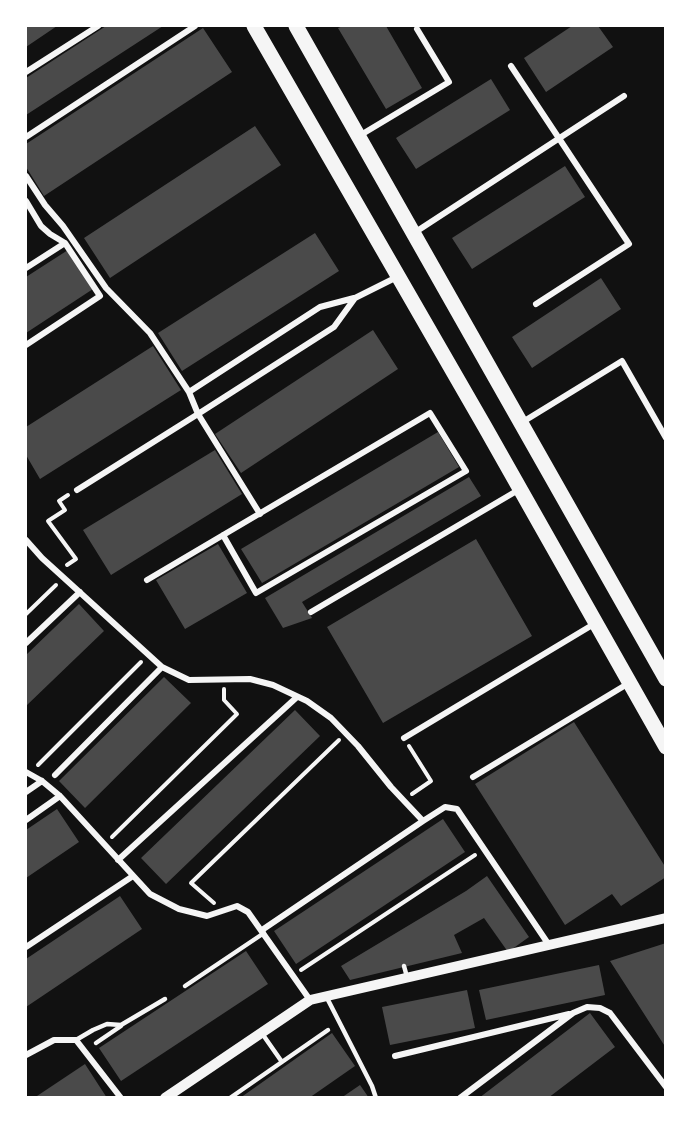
<!DOCTYPE html>
<html>
<head>
<meta charset="utf-8">
<style>
	body { margin:0 }
	#map { position:relative; width:691px; height:1123px; overflow:hidden; background:#111; font-family:Karla,sans-serif }
	canvas { display:block }
	.frame { position:absolute; inset:0; border:27px solid #fff; pointer-events:none }
</style>
</head>
<body>
<div id="map">
<canvas width="691" height="1123"></canvas>
<div class="frame"></div>
</div>
<script>
const ctx = document.querySelector('canvas').getContext('2d');
ctx.lineJoin = 'round';
function fillPath(path, color) {
  ctx.fillStyle = color;
  ctx.fill(path, 'evenodd');
}
function shape(rows) {
  const path = new Path2D();
  for (const r of rows) {
    path.moveTo(r[0], r[1]);
    for (let i = 2; i < r.length; i += 2) path.lineTo(r[i], r[i + 1]);
  }
  return path;
}
function trace(path, color, width, dash) {
  ctx.strokeStyle = color;
  ctx.lineWidth = width;
  ctx.lineCap = dash ? 'butt' : 'round';
  ctx.setLineDash(dash || []);
  ctx.stroke(path);
}
fillPath(shape([
	[26,26,57,26,26,47],
	[106,26,163,26,26,115,26,78],
	[343,26,386,26,422,88,386,109,338,28],
	[572,26,598,26,613,47,546,92,524,58],
	[203,28,232,72,44,196,26,167,26,144],
	[491,79,510,110,416,169,396,138],
	[255,126,281,165,110,278,84,238],
	[565,166,585,197,472,269,452,238],
	[315,233,339,271,182,371,158,333],
	[68,250,93,289,26,333,26,277],
	[601,278,621,309,532,368,512,337],
	[373,330,398,369,241,473,215,434],
	[153,346,181,390,40,479,26,455,26,427],
	[438,432,459,467,262,583,241,549],
	[215,450,242,494,111,575,83,530],
	[469,477,481,496,302,602,312,618,283,628,265,598],
	[476,539,532,636,383,723,327,627],
	[218,544,247,593,185,629,156,580],
	[79,604,104,631,26,706,26,655],
	[164,677,191,703,85,808,59,781],
	[295,710,320,736,166,884,141,858],
	[574,722,666,868,666,877,621,906,612,894,565,925,475,784],
	[57,809,79,842,26,878,26,830],
	[443,819,465,852,296,964,274,931],
	[487,876,529,937,508,952,484,918,454,935,462,953,350,980,341,966,466,891],
	[120,896,142,929,26,1007,26,959],
	[666,943,666,1048,610,961],
	[246,951,268,984,121,1081,99,1048],
	[599,965,605,995,486,1020,479,990],
	[467,990,475,1028,390,1045,382,1007],
	[590,1013,615,1047,548,1098,479,1098],
	[332,1033,355,1066,309,1098,240,1098],
	[85,1064,107,1098,34,1098],
	[360,1085,369,1098,341,1098]
]), '#4a4a4a');
trace(shape([
	[67,565,76,559,48,521,65,510,59,501,68,495],
	[26,614,56,585],
	[409,746,431,781,412,794],
	[38,765,141,662],
	[112,837,237,714,224,700,224,689],
	[214,903,191,883,339,740],
	[301,970,475,855]
]), '#f5f5f5', 4);
trace(shape([
	[404,966,407,977],
	[185,986,264,933],
	[327,998,372,1086,376,1098],
	[261,1032,282,1062],
	[76,1040,93,1030,107,1024,121,1025,165,999],
	[96,1043,121,1026],
	[230,1098,328,1030]
]), '#f5f5f5', 4.5);
trace(shape([
	[511,66,629,244,536,304],
	[26,72,98,26],
	[359,136,449,82,417,29],
	[26,137,195,26],
	[26,176,45,205,63,226,106,288,150,333,189,392,198,414,260,514],
	[26,201,41,226,50,234,65,243,100,296,26,345],
	[414,233,624,96],
	[26,268,65,243],
	[189,392,320,307,354,298],
	[521,423,622,361,666,438],
	[77,490,198,414,334,327,355,298,397,277],
	[26,540,42,558,162,667,189,680,250,679,273,685,307,701,331,718,358,746,391,787,423,821,445,807,457,809,549,945],
	[147,580,430,413,466,471,256,593,223,535],
	[311,612,520,489],
	[26,643,80,592],
	[404,738,594,624],
	[26,772,42,781,60,796,150,894,179,909,207,916,237,906,248,912,310,1000],
	[55,775,162,667],
	[473,777,629,683],
	[26,792,42,781],
	[26,820,60,796],
	[118,860,297,697],
	[262,930,423,821],
	[26,947,133,876],
	[26,1055,54,1040,76,1040,121,1098],
	[395,1056,569,1014],
	[460,1098,573,1013,587,1007,600,1008,610,1013,666,1087]
]), '#f5f5f5', 6);
trace(shape([
	[165,1098,310,1000,666,918]
]), '#f5f5f5', 10);
trace(shape([
	[254,26,485,427,666,747],
	[296,26,666,679]
]), '#f5f5f5', 15);
</script>
</body>
</html>
